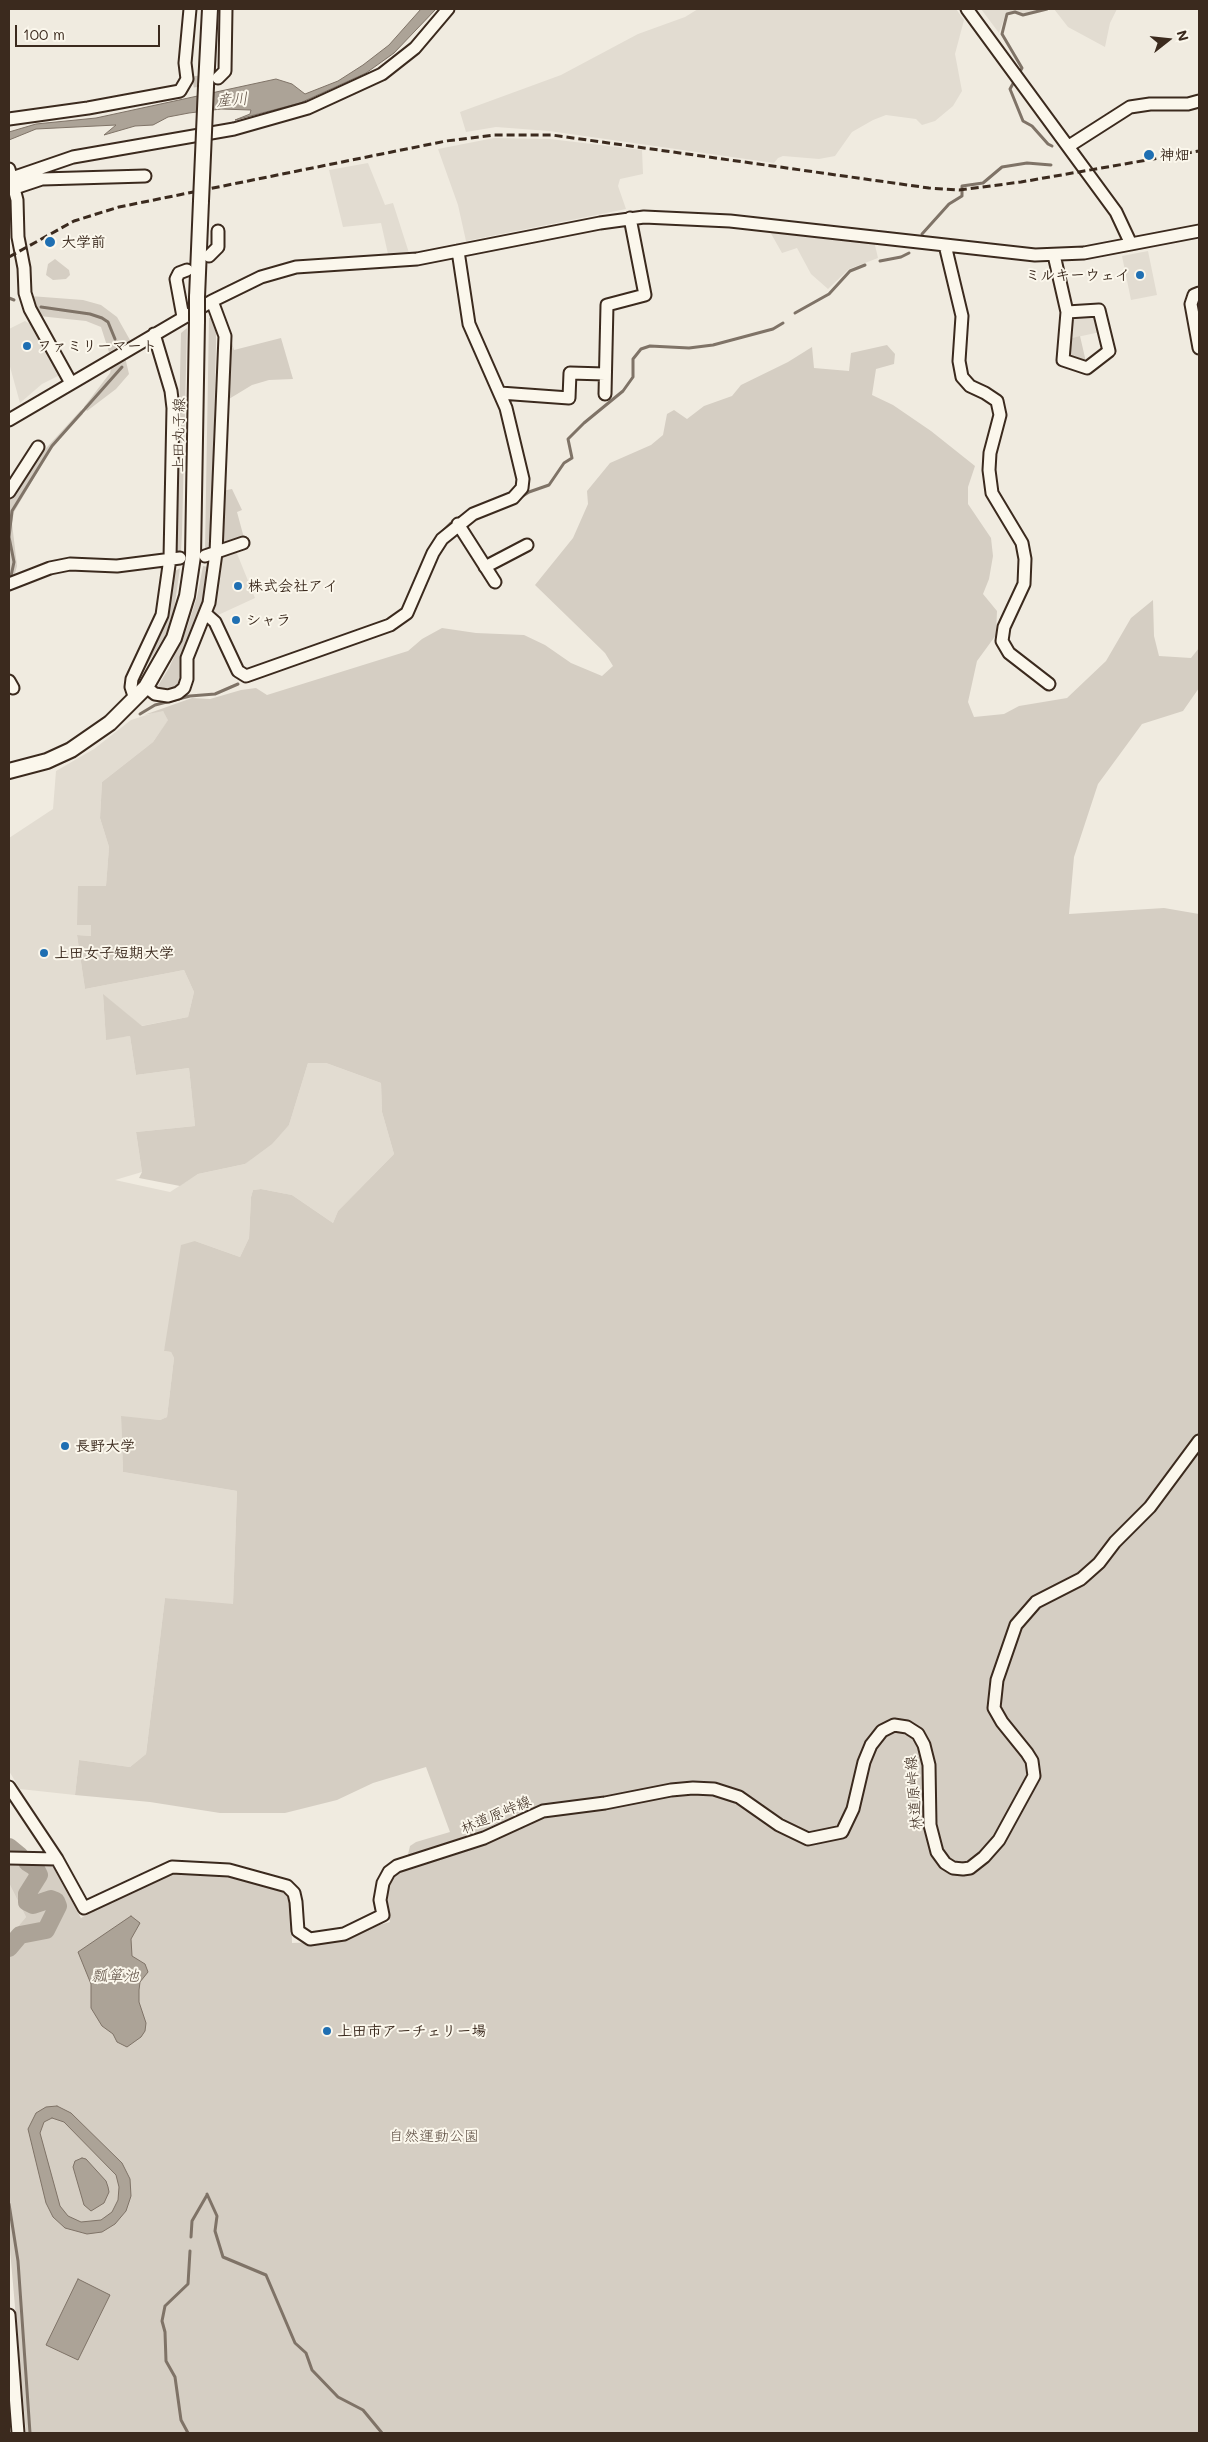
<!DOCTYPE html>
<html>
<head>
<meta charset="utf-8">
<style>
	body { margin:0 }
	#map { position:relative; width:1208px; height:2442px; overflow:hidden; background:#f0ebe0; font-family:Mali,sans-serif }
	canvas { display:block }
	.frame { position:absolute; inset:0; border:10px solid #3b2a1e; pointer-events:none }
	.north { position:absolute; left:1143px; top:15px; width:50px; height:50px; -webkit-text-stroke:4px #fbf7ec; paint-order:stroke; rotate:74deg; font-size:14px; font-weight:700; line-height:20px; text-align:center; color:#3b2a1e }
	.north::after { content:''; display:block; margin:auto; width:18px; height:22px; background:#3b2a1e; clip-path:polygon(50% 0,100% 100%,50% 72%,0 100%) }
	.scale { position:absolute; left:15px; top:25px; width:145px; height:22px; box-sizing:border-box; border:2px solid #3b2a1e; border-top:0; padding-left:6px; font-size:15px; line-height:18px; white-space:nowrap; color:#3b2a1e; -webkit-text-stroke:4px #fbf7ec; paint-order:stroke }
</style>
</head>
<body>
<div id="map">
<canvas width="1208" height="2442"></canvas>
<div class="frame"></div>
<div class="north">N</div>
<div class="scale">100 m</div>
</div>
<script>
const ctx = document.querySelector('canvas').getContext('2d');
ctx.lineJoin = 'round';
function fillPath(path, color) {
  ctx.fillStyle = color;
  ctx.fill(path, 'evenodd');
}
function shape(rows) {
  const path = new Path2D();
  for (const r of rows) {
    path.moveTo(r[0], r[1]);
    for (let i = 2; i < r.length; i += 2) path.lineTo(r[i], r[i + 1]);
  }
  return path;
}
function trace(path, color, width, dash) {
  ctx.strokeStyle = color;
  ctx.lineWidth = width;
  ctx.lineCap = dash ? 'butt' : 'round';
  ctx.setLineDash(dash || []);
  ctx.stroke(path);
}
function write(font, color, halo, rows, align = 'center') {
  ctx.font = font + ' Mali,"Klee One",sans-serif';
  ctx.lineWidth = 4;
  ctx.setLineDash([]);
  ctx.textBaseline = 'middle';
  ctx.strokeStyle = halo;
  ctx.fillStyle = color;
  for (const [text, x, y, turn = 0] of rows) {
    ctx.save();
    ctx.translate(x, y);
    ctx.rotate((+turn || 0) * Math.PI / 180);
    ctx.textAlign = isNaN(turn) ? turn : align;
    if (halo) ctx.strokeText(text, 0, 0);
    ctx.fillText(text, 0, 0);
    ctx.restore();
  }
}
fillPath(shape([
	[698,9,956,9,964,20,955,54,962,91,953,106,935,121,922,125,916,119,886,115,873,120,852,132,835,156,819,159,783,156,778,158,774,163,549,131,496,127,466,132,460,112,561,75,638,34,685,17],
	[981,9,1042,9,1023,14,1015,11,1006,13,999,33],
	[1054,9,1117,9,1110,23,1105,47,1068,27],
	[494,138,550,139,642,150,643,174,620,179,618,186,626,209,466,241,458,205,438,149],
	[368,163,385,205,393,203,409,253,388,254,381,223,343,227,329,170],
	[769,230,874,241,878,258,849,269,828,289,811,274,797,248,782,253],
	[1148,251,1157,295,1131,300,1122,256],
	[1090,314,1096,317,1100,332,1068,339,1071,319],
	[25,321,35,327,62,374,42,384,20,403,9,363,9,329],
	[236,551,255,598,216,616,213,607,220,558],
	[159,711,163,711,169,719,153,742,102,782,100,818,109,847,106,887,77,925,91,924,91,936,77,935,85,989,184,970,194,992,188,1017,141,1026,103,995,106,1039,130,1036,136,1075,189,1068,195,1126,136,1132,142,1172,115,1180,170,1192,198,1174,245,1164,289,1125,308,1063,326,1063,381,1083,382,1112,394,1154,338,1211,333,1223,292,1195,261,1189,253,1190,251,1197,249,1238,240,1257,195,1241,164,1351,171,1352,174,1358,167,1417,160,1420,121,1417,123,1472,237,1491,233,1605,165,1598,146,1754,130,1767,79,1760,75,1795,20,1789,9,1771,9,838,53,809,56,771,94,749,131,720],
	[9,1883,26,1917,9,1937]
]), '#e2dcd1');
fillPath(shape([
	[55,259,69,270,70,275,66,279,53,280,46,275,48,264],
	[30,296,83,300,101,305,117,317,130,340,109,352,101,327,86,321,39,316],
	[209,318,212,318,216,328,216,345,211,547,205,549],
	[187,328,182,533,181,552,178,552,176,548,181,333],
	[229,332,234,350,281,338,293,379,269,380,252,385,224,402],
	[1080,336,1086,362,1070,360,1066,354,1068,339],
	[887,345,895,354,894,364,876,369,872,395,893,405,931,431,975,466,968,487,968,504,991,538,993,556,989,579,983,594,997,611,996,635,977,661,968,702,974,717,1004,714,1019,706,1067,698,1106,661,1131,618,1153,600,1154,636,1159,656,1191,658,1199,648,1199,688,1183,711,1142,724,1098,784,1074,857,1069,914,1164,908,1199,914,1199,2433,26,2433,9,2238,9,1937,26,1917,9,1883,9,1861,51,1863,81,1918,158,1876,173,1871,228,1874,284,1889,291,1902,292,1943,317,1942,390,1922,385,1901,388,1884,401,1868,405,1867,410,1846,416,1842,450,1832,426,1767,373,1783,337,1800,285,1813,220,1813,150,1802,75,1795,79,1760,130,1767,146,1754,165,1598,233,1604,237,1491,123,1472,121,1416,160,1420,167,1417,174,1358,171,1352,164,1351,181,1245,195,1241,240,1257,249,1238,251,1197,253,1190,261,1189,292,1195,333,1223,338,1211,394,1154,382,1112,381,1083,326,1063,308,1063,289,1125,272,1144,245,1164,198,1174,180,1186,139,1178,142,1172,136,1132,195,1126,189,1068,136,1075,130,1036,106,1040,103,994,142,1026,188,1017,194,992,184,970,85,989,77,935,91,936,91,925,77,925,78,886,106,886,109,847,100,818,102,782,153,742,168,720,163,711,144,715,192,698,210,699,241,690,256,688,267,695,408,651,422,639,442,628,476,633,524,635,545,645,571,663,602,676,613,666,605,653,535,585,573,538,588,504,587,491,610,463,651,445,663,435,667,414,674,410,687,419,704,406,732,396,741,385,788,362,812,347,814,368,849,371,851,353],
	[125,357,129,374,116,389,87,411,84,407,110,373,112,365],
	[81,410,83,414,52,447,14,512,12,523,17,566,14,577,11,578,9,569,9,498,28,468],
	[232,489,242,510,237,512,244,538,226,546,221,543,222,491],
	[203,566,208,567,207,590,181,683,170,692,156,689,169,668,187,628,197,597],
	[180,568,174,610,166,634,139,678,166,616,175,571]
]), '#d5cec3');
const water = shape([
	[421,9,436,9,394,53,366,73,300,103,235,120,250,114,251,110,221,109,189,113,168,117,153,125,135,126,104,135,116,125,36,129,9,140,9,132,36,124,96,118,276,79,292,84,305,94,338,81,363,65,389,45,421,9],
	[131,1916,140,1923,131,1939,132,1956,145,1964,148,1972,140,1982,139,1990,139,2002,146,2023,145,2031,141,2037,127,2047,117,2042,113,2034,102,2026,91,2008,91,1984,78,1952,131,1916],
	[57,2106,71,2113,122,2163,130,2179,131,2196,126,2211,115,2224,102,2232,87,2234,65,2228,53,2217,46,2203,28,2129,36,2113,46,2107,57,2106],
	[52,2118,64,2122,116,2175,119,2187,118,2200,112,2212,101,2220,81,2222,68,2216,60,2206,40,2133,44,2122,52,2118],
	[82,2158,86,2159,106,2181,108,2187,109,2192,104,2203,91,2211,84,2205,73,2167,75,2161,82,2158],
	[78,2279,110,2295,78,2360,46,2345,78,2279]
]);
fillPath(water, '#aca397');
trace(water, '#7f7367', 1);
trace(shape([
	[1018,75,1022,68,1002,34,1007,14,1015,12,1023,15,1047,9],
	[1015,80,1010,89,1023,121,1032,126,1048,144,1052,146],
	[922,234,949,204,962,196,962,186,983,183,1002,167,1027,163,1051,165],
	[880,261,901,257,909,253],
	[9,298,14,300],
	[41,307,90,314,102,318,108,322,115,339],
	[795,313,829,294,850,271,865,265],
	[518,499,529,492,549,485,564,463,572,458,568,439,584,423,623,391,633,377,633,359,641,349,650,346,689,348,713,345,773,329,783,323],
	[442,532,451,523],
	[11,576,14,562,9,537,12,511,52,446,122,367],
	[140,714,155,705,190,696,215,694,238,684],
	[207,2194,217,2216,215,2231,223,2257,266,2275,295,2343,306,2353,312,2370,338,2397,363,2410,382,2433],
	[9,2204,18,2261,30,2433],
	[191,2237,192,2221,207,2195],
	[188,2433,181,2420,175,2377,166,2361,165,2332,162,2321,165,2306,188,2284,190,2251]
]), '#7f7367', 3);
trace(shape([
	[9,1847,20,1856],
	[9,1948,20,1935,46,1930,58,1906,56,1901,51,1899,33,1905,27,1902,27,1894,39,1875,35,1867,27,1862]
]), '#aca397', 18);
trace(shape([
	[193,82,214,79]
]), '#ccc4b9', 11, [11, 5.5]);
const minor = shape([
	[967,9,1116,212,1131,244],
	[218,78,225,71,226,9],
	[9,119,88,108,180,91,187,79,185,63,190,9],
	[1069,146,1130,107,1150,104,1188,104,1199,101],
	[9,169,17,200,18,237,24,268,25,293,30,309,71,383],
	[9,179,73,157,234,129,308,108,382,74,415,48,448,9],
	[15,188,42,179,145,176],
	[945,245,962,316,959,361,962,377,970,386,985,393,997,401,1000,415,990,453,989,470,992,493,1022,543,1025,559,1024,584,1004,627,1002,641,1009,653,1049,684],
	[1054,255,1067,312,1063,360,1087,368,1109,351,1099,310,1067,312],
	[209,256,218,247,218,231],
	[1199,293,1194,295,1191,304,1199,348],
	[183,317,176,279,179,273,187,270],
	[500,393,569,398,570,373,605,374],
	[605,394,607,305,645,295,630,218],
	[9,420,212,301,261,277,296,267,417,259,600,223,644,217,730,221,1035,255,1084,253,1199,231],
	[9,492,38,447],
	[458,524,495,582],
	[205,556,243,543],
	[485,567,527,545],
	[9,584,50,568,70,564,117,566,180,558],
	[206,614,215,622,238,671,246,676,390,625,407,613,433,553,442,539,473,514,513,498,522,488,523,479,506,408,469,324,458,251],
	[9,681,13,688],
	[146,687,155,694,168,696,178,693,184,688,187,679,187,658,209,603,216,553,225,336,212,301],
	[135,699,131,687,132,679,162,615,170,558,173,408,171,391,154,334],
	[9,1787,57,1859,84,1908,172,1867,229,1870,287,1886,294,1893,296,1902,298,1931,310,1939,344,1934,383,1915,380,1900,383,1883,389,1872,397,1866,484,1838,543,1811,605,1803,671,1790,693,1788,714,1789,739,1797,779,1825,808,1839,842,1832,853,1809,864,1762,871,1745,882,1731,894,1725,907,1727,918,1734,924,1745,929,1765,930,1825,937,1852,945,1863,953,1868,963,1869,970,1868,984,1857,999,1840,1034,1776,1032,1761,1027,1753,1002,1722,994,1708,997,1680,1016,1625,1036,1602,1081,1579,1099,1563,1115,1542,1150,1507,1199,1441],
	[9,1858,57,1859],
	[9,2315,18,2433]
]);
const major = shape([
	[206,86,210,9],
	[197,297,201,201],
	[9,771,47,761,71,750,110,723,146,687,174,638,187,596,193,556,197,321]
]);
trace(minor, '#3b2a1e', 15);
trace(major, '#3b2a1e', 18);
trace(minor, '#fbf7ec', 11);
trace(major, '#fbf7ec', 14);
trace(shape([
	[9,257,74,221,119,207,446,141,494,135,552,135,929,188,959,190,1021,182,1199,151]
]), '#3b2a1e', 3, [8, 4]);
const majorBridge = shape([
	[201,201,206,86],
	[197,297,197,321]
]);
trace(majorBridge, '#3b2a1e', 18, []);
trace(majorBridge, '#fbf7ec', 14);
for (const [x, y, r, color] of [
	[1149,155,6,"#1f6fb2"],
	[50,242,6,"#1f6fb2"],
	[1140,275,5,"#1f6fb2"],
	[27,346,5,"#1f6fb2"],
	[238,586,5,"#1f6fb2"],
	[236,620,5,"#1f6fb2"],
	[44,953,5,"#1f6fb2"],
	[65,1446,5,"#1f6fb2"],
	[327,2031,5,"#1f6fb2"]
]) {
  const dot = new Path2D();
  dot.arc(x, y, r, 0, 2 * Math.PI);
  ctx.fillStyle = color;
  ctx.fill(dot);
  trace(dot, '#fbf7ec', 2);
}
write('bold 15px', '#3b2a1e', '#fbf7ec', [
	["神畑",1160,155],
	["大学前",61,242],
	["ミルキーウェイ",1130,275,"right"],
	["ファミリーマート",37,346],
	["株式会社アイ",248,586],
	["シャラ",246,620],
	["上田女子短期大学",54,953],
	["長野大学",75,1446],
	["上田市アーチェリー場",337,2031]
], 'left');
write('15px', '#3b2a1e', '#fbf7ec', [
	["上田丸子線",179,435,-89],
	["林道原峠線",914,1793,-95],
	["林道原峠線",496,1815,-23]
]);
write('15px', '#625347', '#fbf7ec', [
	["自然運動公園",434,2136]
]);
write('italic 16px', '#635448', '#fbf7ec', [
	["産川",232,100,-5],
	["瓢箪池",115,1976]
]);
</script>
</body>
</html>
